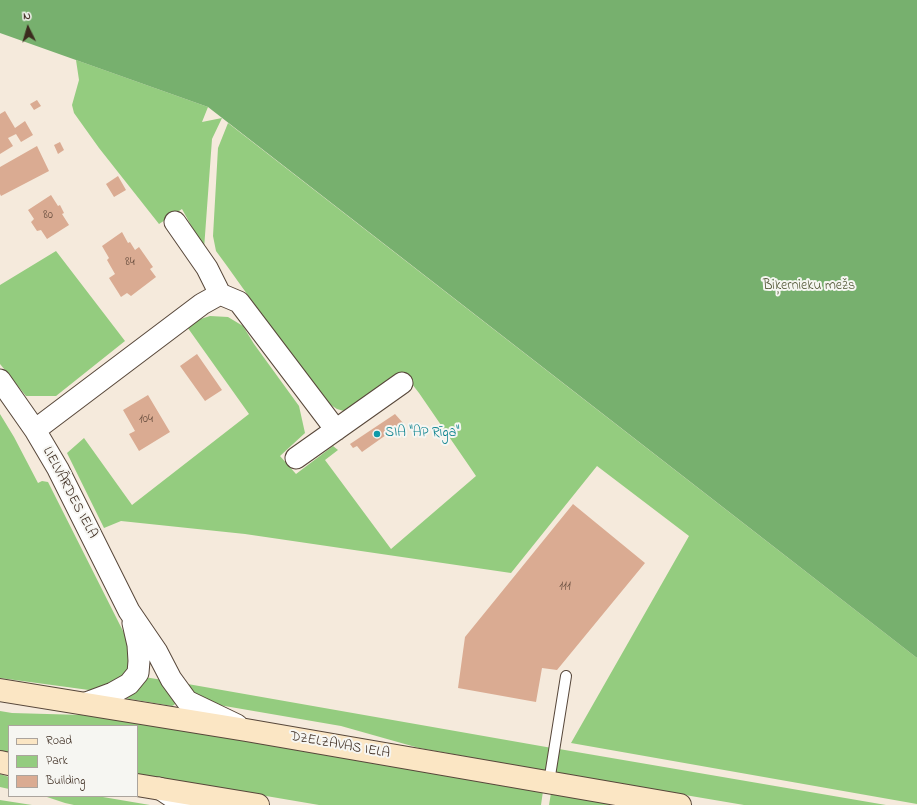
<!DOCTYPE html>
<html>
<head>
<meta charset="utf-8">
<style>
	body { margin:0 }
	#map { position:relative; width:917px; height:805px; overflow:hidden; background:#f5eadc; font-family:"Indie Flower",sans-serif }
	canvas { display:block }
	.legend { position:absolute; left:8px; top:725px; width:130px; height:72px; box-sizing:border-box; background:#f6f6f2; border:1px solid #aba49d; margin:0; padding:5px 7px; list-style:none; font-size:12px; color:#3b2a1e }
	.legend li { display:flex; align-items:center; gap:8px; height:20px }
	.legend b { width:20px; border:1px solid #aba49d }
	.north { position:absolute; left:8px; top:8px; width:40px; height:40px; -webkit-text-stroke:3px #f6f6f2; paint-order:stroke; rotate:355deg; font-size:11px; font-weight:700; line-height:16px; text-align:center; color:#3b2a1e }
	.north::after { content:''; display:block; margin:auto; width:14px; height:18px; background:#3b2a1e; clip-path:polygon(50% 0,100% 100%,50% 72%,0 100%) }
</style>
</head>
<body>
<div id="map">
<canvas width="917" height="805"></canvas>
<ul class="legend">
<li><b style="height:5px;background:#fbe6c4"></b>Road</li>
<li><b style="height:11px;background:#94cc7f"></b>Park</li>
<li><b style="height:11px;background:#daab92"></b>Building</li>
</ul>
<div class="north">N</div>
</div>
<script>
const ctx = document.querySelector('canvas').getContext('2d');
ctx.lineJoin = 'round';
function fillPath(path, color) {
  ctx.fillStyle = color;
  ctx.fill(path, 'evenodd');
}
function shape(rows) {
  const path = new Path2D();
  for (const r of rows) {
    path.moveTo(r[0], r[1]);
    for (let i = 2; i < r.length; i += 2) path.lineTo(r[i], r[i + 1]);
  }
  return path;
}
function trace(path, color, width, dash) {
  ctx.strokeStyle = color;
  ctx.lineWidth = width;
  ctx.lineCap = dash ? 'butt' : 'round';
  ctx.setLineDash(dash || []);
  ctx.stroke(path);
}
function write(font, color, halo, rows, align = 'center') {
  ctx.font = font + ' "Indie Flower",sans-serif';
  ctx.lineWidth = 4;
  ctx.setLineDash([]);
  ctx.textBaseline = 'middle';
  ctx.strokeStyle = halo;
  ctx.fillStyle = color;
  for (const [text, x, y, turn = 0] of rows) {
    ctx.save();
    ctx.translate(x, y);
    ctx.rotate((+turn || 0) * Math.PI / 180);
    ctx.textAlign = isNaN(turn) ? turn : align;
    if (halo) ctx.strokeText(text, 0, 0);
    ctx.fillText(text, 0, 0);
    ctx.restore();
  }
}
fillPath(shape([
	[76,60,208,107,202,122,222,118,212,139,204,249,182,209,159,224,99,148,74,113,72,105,79,80],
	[228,123,917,658,917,804,571,743,689,536,597,466,511,573,245,534,121,521,104,528,67,453,84,438,132,505,249,414,185,324,210,316,228,317,243,326,254,344,299,406,305,433,280,456,296,474,333,446,338,450,325,460,391,549,476,476,419,393,405,375,347,412,337,409,322,399,227,266,216,251,213,236,218,148],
	[56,251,125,341,56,396,26,396,0,364,0,285],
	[0,414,14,437,38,483,42,481,48,482,126,637,131,666,120,680,104,688,89,690,0,678],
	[144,677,163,680,176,703,174,705,172,706,124,698],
	[182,683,552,748,547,771,419,748,341,726,213,704,200,699],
	[0,711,12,713,82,715,136,721,543,791,541,805,319,805,137,774,137,726,9,726,9,753,0,752],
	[559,749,886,805,744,805,555,773],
	[0,774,9,777,9,789,0,787],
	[551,793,621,805,549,805],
	[44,796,97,796,150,805,74,805,65,803],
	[0,800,32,805,0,805]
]), '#94cc7f');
fillPath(shape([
	[0,0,917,0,917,658,208,107,0,33]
]), '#77b06e');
fillPath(shape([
	[37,100,41,106,34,110,30,104],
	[5,111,15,128,25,121,33,135,21,142,16,134,8,138,13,146,0,154,0,114],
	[60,142,64,150,58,154,54,145],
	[37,146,49,171,1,196,0,194,0,167],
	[118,176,126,190,114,197,106,184],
	[51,195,58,206,60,205,64,213,62,214,69,225,47,239,41,230,37,231,31,222,34,219,28,210],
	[122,232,128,243,130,242,135,250,139,247,153,267,150,269,156,277,131,296,127,293,121,297,109,278,115,274,107,260,109,258,102,246],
	[197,354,222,390,205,401,180,366],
	[148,395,170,432,139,451,129,434,135,431,123,410],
	[395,414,403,423,362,452,357,446,353,448,350,444],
	[573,504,645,563,557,670,542,668,536,702,458,688,465,637]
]), '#daab92');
const service = shape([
	[549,782,566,676]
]);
const minor = shape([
	[175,222,207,268,220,294],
	[0,380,35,430,58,469,129,611,157,652,171,679,187,701,237,725],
	[35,430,202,304,220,294,239,302,336,430],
	[296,458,402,383],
	[86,703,113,693,129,684,138,673,139,661,138,645,133,623],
	[159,788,184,805]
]);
const secondary = shape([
	[0,690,246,730,680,805],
	[0,762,9,764],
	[137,785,258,805]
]);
trace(service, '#57473a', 12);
trace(minor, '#57473a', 23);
trace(secondary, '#57473a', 24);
trace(service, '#fff', 10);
trace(minor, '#fff', 21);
trace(secondary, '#fbe6c4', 22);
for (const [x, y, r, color] of [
	[377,434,4,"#0f9aa8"]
]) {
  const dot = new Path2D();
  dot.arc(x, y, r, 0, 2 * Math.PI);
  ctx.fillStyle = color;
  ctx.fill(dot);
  trace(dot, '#f6f6f2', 1.5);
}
write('12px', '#634a3b', null, [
	["80",48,216],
	["84",130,263],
	["104",146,420],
	["111",565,587]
]);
write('14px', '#565b3b', '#f6f6f2', [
	["Biķernieku mežs",809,287]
]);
write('14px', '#0d838f', '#f6f6f2', [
	["SIA \"AP Rīga\"",385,434]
], 'left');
write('14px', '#3b2a1e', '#f6f6f2', [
	["LIELVĀRDES IELA",69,493,62],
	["DZELZAVAS IELA",340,746,10]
]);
</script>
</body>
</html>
